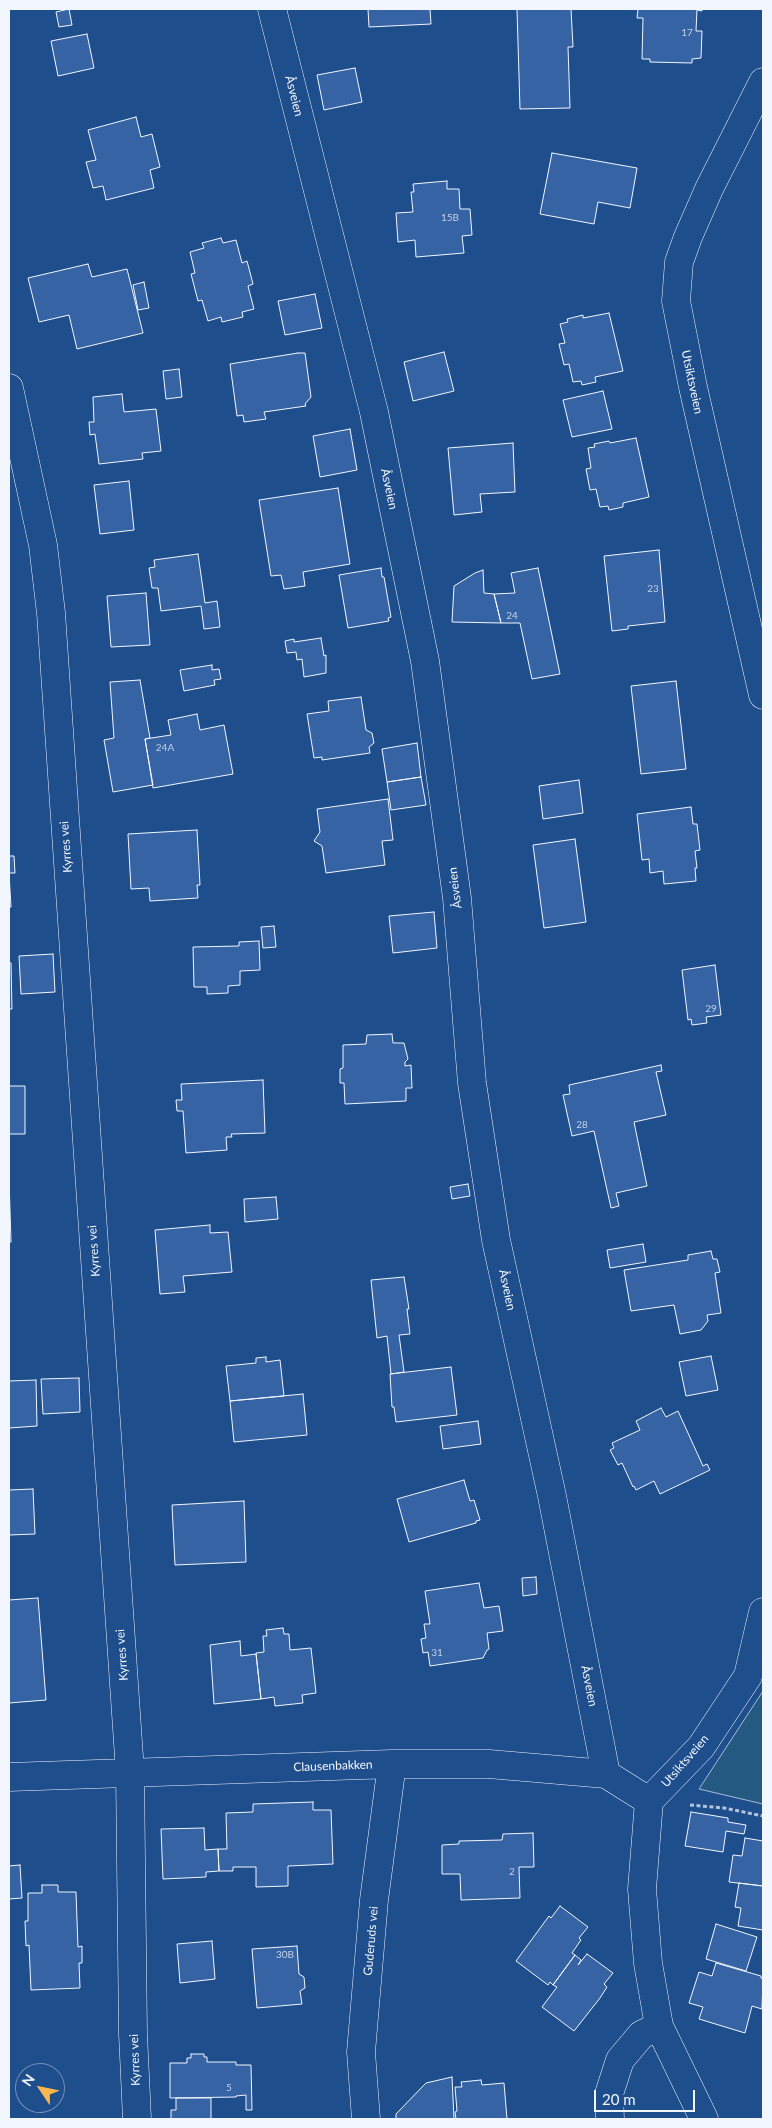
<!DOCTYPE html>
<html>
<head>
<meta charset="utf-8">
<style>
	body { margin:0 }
	#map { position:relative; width:772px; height:2128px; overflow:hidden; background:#1f4e8c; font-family:Lato,sans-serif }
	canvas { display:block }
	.frame { position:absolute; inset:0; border:10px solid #f2f6ff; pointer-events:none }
	.north { position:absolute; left:15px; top:2063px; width:50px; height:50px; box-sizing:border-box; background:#1f4e8c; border:1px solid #7391ba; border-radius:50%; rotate:304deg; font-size:14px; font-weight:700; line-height:20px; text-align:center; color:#f2f6ff }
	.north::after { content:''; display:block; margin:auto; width:18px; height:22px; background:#ffb74d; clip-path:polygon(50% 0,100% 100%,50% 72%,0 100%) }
	.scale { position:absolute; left:594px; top:2090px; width:101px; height:22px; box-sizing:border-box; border:2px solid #f2f6ff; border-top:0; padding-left:6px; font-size:15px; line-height:18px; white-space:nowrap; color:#f2f6ff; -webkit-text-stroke:4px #1f4e8c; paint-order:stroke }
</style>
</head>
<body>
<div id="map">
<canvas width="772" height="2128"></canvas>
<div class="frame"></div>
<div class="north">N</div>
<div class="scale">20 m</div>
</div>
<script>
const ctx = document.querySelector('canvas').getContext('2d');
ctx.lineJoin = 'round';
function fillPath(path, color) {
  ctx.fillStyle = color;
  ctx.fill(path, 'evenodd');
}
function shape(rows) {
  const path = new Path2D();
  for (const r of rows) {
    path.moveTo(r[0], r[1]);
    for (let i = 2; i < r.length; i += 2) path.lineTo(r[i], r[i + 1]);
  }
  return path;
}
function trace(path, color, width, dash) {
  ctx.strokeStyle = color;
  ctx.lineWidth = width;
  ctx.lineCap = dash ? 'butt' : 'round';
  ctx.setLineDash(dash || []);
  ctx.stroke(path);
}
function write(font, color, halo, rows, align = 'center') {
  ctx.font = font + ' Lato,sans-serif';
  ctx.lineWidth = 4;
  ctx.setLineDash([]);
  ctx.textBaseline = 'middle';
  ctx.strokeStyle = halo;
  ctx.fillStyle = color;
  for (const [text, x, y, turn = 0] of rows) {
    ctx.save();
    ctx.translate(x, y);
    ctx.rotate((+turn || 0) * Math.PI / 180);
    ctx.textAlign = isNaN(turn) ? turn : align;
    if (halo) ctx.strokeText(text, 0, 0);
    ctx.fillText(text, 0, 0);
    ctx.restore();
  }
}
const green = shape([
	[763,1691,763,1804,699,1789,763,1691]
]);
fillPath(green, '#245a82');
trace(green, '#a8bbd7', 1);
const building = shape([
	[69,9,72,25,59,27,56,12,69,9],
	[368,9,430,9,431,24,369,27,368,9],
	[517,9,571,9,573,47,568,47,570,108,520,109,517,9],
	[638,9,702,9,702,11,697,10,696,31,702,31,701,58,692,59,692,63,650,62,650,59,642,59,643,18,637,18,638,9],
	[87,34,94,68,58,76,51,41,87,34],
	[355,68,362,102,324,110,317,75,355,68],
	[136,117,141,137,152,134,160,167,150,170,154,188,106,200,103,186,93,188,86,162,96,160,88,130,136,117],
	[552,153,637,168,630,208,598,202,594,224,540,214,552,153],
	[447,181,447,189,459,189,460,209,470,209,472,235,462,236,464,253,416,257,415,240,398,242,396,213,413,212,411,192,414,192,413,184,447,181],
	[221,238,223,243,236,240,242,263,247,261,253,284,248,286,254,309,242,312,243,317,222,322,221,317,208,321,202,300,198,301,191,274,195,273,190,252,204,248,202,243,221,238],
	[88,264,92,277,127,269,143,333,77,349,69,315,39,322,28,278,88,264],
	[144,282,149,308,138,310,133,285,144,282],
	[315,294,322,328,285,335,278,301,315,294],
	[609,313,623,371,595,377,596,382,582,385,581,381,573,382,569,364,564,365,559,344,565,343,560,324,568,322,567,319,583,315,583,318,609,313],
	[444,352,454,391,413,401,404,362,444,352],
	[298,353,305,353,311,397,305,404,306,406,264,412,266,419,244,422,243,415,237,416,230,364,298,353],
	[179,369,182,397,166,399,163,371,179,369],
	[603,391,612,429,572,437,563,400,603,391],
	[122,394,124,412,156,409,161,451,142,453,143,459,99,464,95,434,90,435,89,422,94,422,93,397,122,394],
	[350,429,357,470,320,477,313,436,350,429],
	[636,438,649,497,623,503,623,507,609,510,608,506,600,507,596,489,590,490,586,469,591,468,588,448,595,447,594,444,609,441,610,443,636,438],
	[513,443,515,492,480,494,482,512,454,515,448,448,513,443],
	[129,481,134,530,100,534,94,485,129,481],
	[338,488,350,564,303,572,305,586,284,589,281,575,271,576,259,500,338,488],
	[659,550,665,622,628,626,628,629,612,631,604,556,659,550],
	[198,554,205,603,217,601,220,627,204,629,201,606,161,611,158,588,152,588,149,568,155,567,154,560,198,554],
	[381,568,382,577,384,577,391,617,388,618,389,621,348,628,339,575,381,568],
	[538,568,560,674,532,679,520,623,501,623,494,594,515,593,511,573,538,568],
	[483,570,484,593,494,594,501,623,452,622,454,586,475,573,483,570],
	[146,593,150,645,111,647,107,596,146,593],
	[321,638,324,656,326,655,326,673,304,677,302,659,297,660,296,652,287,653,285,641,294,639,294,642,321,638],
	[212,665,212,670,219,669,221,679,214,680,215,685,184,691,180,670,212,665],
	[140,680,150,738,145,739,153,785,113,792,104,740,114,738,110,682,140,680],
	[676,681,686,769,641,774,631,686,676,681],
	[361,697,366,730,372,733,374,743,369,747,370,753,322,760,322,757,314,758,307,714,329,711,328,701,361,697],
	[197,714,200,730,224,725,233,774,153,788,145,739,171,735,168,720,197,714],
	[417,743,421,777,387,782,382,749,417,743],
	[421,777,426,805,391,810,387,782,421,777],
	[579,780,583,813,543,819,539,786,579,780],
	[388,799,393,840,382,841,385,865,326,873,322,846,314,841,320,832,317,809,388,799],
	[691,807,693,824,697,824,700,850,695,851,697,868,695,868,696,881,664,884,663,871,650,873,649,859,642,860,637,814,691,807],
	[197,830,200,885,197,885,198,898,150,901,149,888,131,889,128,834,197,830],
	[575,839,586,922,544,928,533,845,575,839],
	[9,856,14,856,15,873,9,873,11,907,9,907,9,856],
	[434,912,437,948,393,953,389,916,434,912],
	[274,926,276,947,263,948,261,927,274,926],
	[259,941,260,970,240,971,240,985,228,986,228,993,207,994,207,987,194,987,193,947,239,946,239,942,259,941],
	[53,954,55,992,21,994,19,956,53,954],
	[9,963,11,963,12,1009,9,1009,9,963],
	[715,965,721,1015,706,1017,707,1023,692,1025,691,1019,688,1020,682,970,715,965],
	[392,1034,393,1043,404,1043,408,1059,405,1062,405,1066,411,1065,412,1088,406,1088,406,1101,345,1104,344,1083,340,1083,340,1069,343,1068,343,1045,366,1044,367,1035,392,1034],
	[661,1065,662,1071,656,1072,666,1115,634,1122,647,1186,616,1193,619,1206,611,1208,594,1131,572,1136,563,1095,570,1094,569,1085,661,1065],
	[263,1080,265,1133,231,1134,232,1137,226,1137,227,1150,186,1153,183,1111,177,1111,176,1100,182,1100,181,1084,263,1080],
	[9,1086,25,1086,25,1134,9,1134,9,1086],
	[9,1179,11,1242,9,1242,9,1179],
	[468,1184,470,1196,452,1199,450,1187,468,1184],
	[276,1197,278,1219,245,1222,244,1199,276,1197],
	[210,1225,210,1233,228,1232,232,1272,183,1276,185,1292,160,1294,155,1230,210,1225],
	[643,1244,646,1262,610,1268,607,1250,643,1244],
	[711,1251,713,1259,717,1259,720,1272,715,1273,721,1313,707,1315,708,1321,701,1330,680,1334,674,1305,631,1311,624,1270,688,1260,688,1255,711,1251],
	[404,1277,409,1309,407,1309,410,1334,399,1335,404,1372,391,1374,387,1336,377,1338,371,1280,404,1277],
	[711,1356,718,1390,686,1396,679,1362,711,1356],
	[266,1357,266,1362,280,1360,284,1396,230,1401,226,1366,256,1363,256,1358,266,1357],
	[451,1367,457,1415,396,1422,394,1407,392,1407,390,1374,451,1367],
	[79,1378,80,1412,43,1414,41,1379,79,1378],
	[36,1380,37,1426,9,1428,9,1381,36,1380],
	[303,1394,307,1435,234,1442,230,1401,303,1394],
	[661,1408,666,1417,678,1411,703,1466,707,1464,710,1470,660,1494,654,1481,636,1490,634,1486,633,1487,622,1463,618,1465,610,1450,614,1448,612,1443,640,1430,636,1421,661,1408],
	[478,1421,481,1444,443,1449,440,1426,478,1421],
	[464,1480,470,1501,474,1500,480,1520,476,1521,476,1523,409,1542,397,1499,464,1480],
	[33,1489,35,1534,9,1535,9,1490,33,1489],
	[244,1501,246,1562,175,1565,172,1505,244,1501],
	[536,1577,537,1594,523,1596,522,1578,536,1577],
	[479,1583,484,1608,499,1606,503,1631,487,1633,489,1649,487,1650,483,1658,430,1666,428,1652,423,1653,421,1639,426,1638,424,1624,430,1624,425,1591,479,1583],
	[38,1598,46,1700,9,1703,9,1600,38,1598],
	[283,1628,284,1634,289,1634,290,1650,311,1648,316,1693,302,1695,303,1703,275,1706,274,1697,261,1699,256,1653,264,1652,263,1636,267,1636,266,1630,283,1628],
	[240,1641,241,1656,256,1654,261,1699,214,1704,210,1645,240,1641],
	[313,1802,313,1810,331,1810,333,1864,288,1866,288,1886,256,1887,256,1867,233,1867,233,1871,219,1871,218,1849,227,1849,226,1813,253,1812,253,1804,313,1802],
	[691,1812,728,1818,728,1822,746,1825,744,1834,726,1831,723,1852,685,1846,691,1812],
	[204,1828,205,1850,218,1849,219,1871,206,1872,206,1877,163,1879,161,1829,204,1828],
	[533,1833,534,1867,519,1867,520,1898,461,1900,460,1874,442,1874,442,1845,459,1844,459,1841,502,1840,503,1834,533,1833],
	[745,1838,763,1841,763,1886,729,1882,733,1855,742,1856,745,1838],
	[20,1865,22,1898,9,1899,9,1866,20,1865],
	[739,1883,763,1886,763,1930,738,1926,741,1908,735,1907,739,1883],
	[42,1885,58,1885,58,1892,76,1892,78,1947,82,1946,82,1963,79,1963,80,1988,31,1990,29,1945,26,1946,25,1921,28,1921,28,1893,42,1893,42,1885],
	[560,1906,588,1927,579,1938,581,1940,572,1953,575,1955,553,1985,550,1982,548,1985,516,1961,549,1916,551,1918,560,1906],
	[716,1924,757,1937,746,1971,706,1959,716,1924],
	[212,1941,215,1979,180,1983,177,1944,212,1941],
	[297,1946,299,1974,304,1977,305,1988,300,1991,302,2004,257,2008,252,1949,297,1946],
	[587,1954,613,1973,604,1984,607,1987,600,1998,574,2031,542,2007,557,1987,553,1985,575,1955,581,1960,578,1965,587,1954],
	[716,1963,761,1976,761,1978,763,1979,762,2009,752,2006,745,2033,699,2019,703,2007,689,2003,699,1972,712,1976,716,1963],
	[191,2054,204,2054,204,2057,207,2057,207,2062,236,2062,236,2065,251,2065,252,2110,246,2110,246,2095,236,2096,236,2097,170,2098,170,2063,187,2063,187,2058,191,2058,191,2054],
	[452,2077,454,2119,396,2119,396,2114,426,2083,452,2077],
	[481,2080,482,2085,504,2083,507,2119,456,2119,455,2112,457,2111,455,2087,462,2087,461,2082,481,2080],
	[176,2098,211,2098,211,2119,171,2119,171,2110,176,2110,176,2098]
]);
fillPath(building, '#3563a3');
trace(building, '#f2f6ff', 1);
const street = shape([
	[272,9,374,412,425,661,457,898,472,1083,496,1240,552,1496,606,1774],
	[763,82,709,189,688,237,679,262,676,301,693,387,763,695],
	[9,388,43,545,51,613,130,1772,133,2034,137,2119],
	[9,1777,392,1764,489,1764,606,1774,649,1801],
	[366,2119,361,2052,374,1900,392,1764],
	[610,2119,609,2094,620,2060,641,2035,659,2026],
	[704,2119,659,2026,648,1963,642,1889,649,1801,701,1747,748,1676,763,1612]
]);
trace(street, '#f2f6ff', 29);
trace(shape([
	[690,1805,724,1808,763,1816]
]), '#b3c4dc', 3, [4, 2.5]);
trace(street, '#1f4e8c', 28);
write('10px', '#c3d1e8', null, [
	["17",687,33],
	["15B",450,218],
	["23",653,589],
	["24",512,616],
	["24A",165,748],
	["29",711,1009],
	["28",582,1125],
	["31",437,1653],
	["2",512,1872],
	["30B",285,1955],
	["5",229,2088]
]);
write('12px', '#f2f6ff', '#1f4e8c', [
	["Åsveien",294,96,76],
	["Utsiktsveien",692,382,78],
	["Åsveien",389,489,78],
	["Kyrres vei",66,847,-94],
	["Åsveien",455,888,-97],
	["Kyrres vei",94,1251,-94],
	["Åsveien",507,1290,78],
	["Kyrres vei",122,1655,-94],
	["Åsveien",589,1686,79],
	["Utsiktsveien",685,1761,-49],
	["Clausenbakken",333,1766,-2],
	["Guderuds vei",371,1941,-85],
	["Kyrres vei",135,2060,-92]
]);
</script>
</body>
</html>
